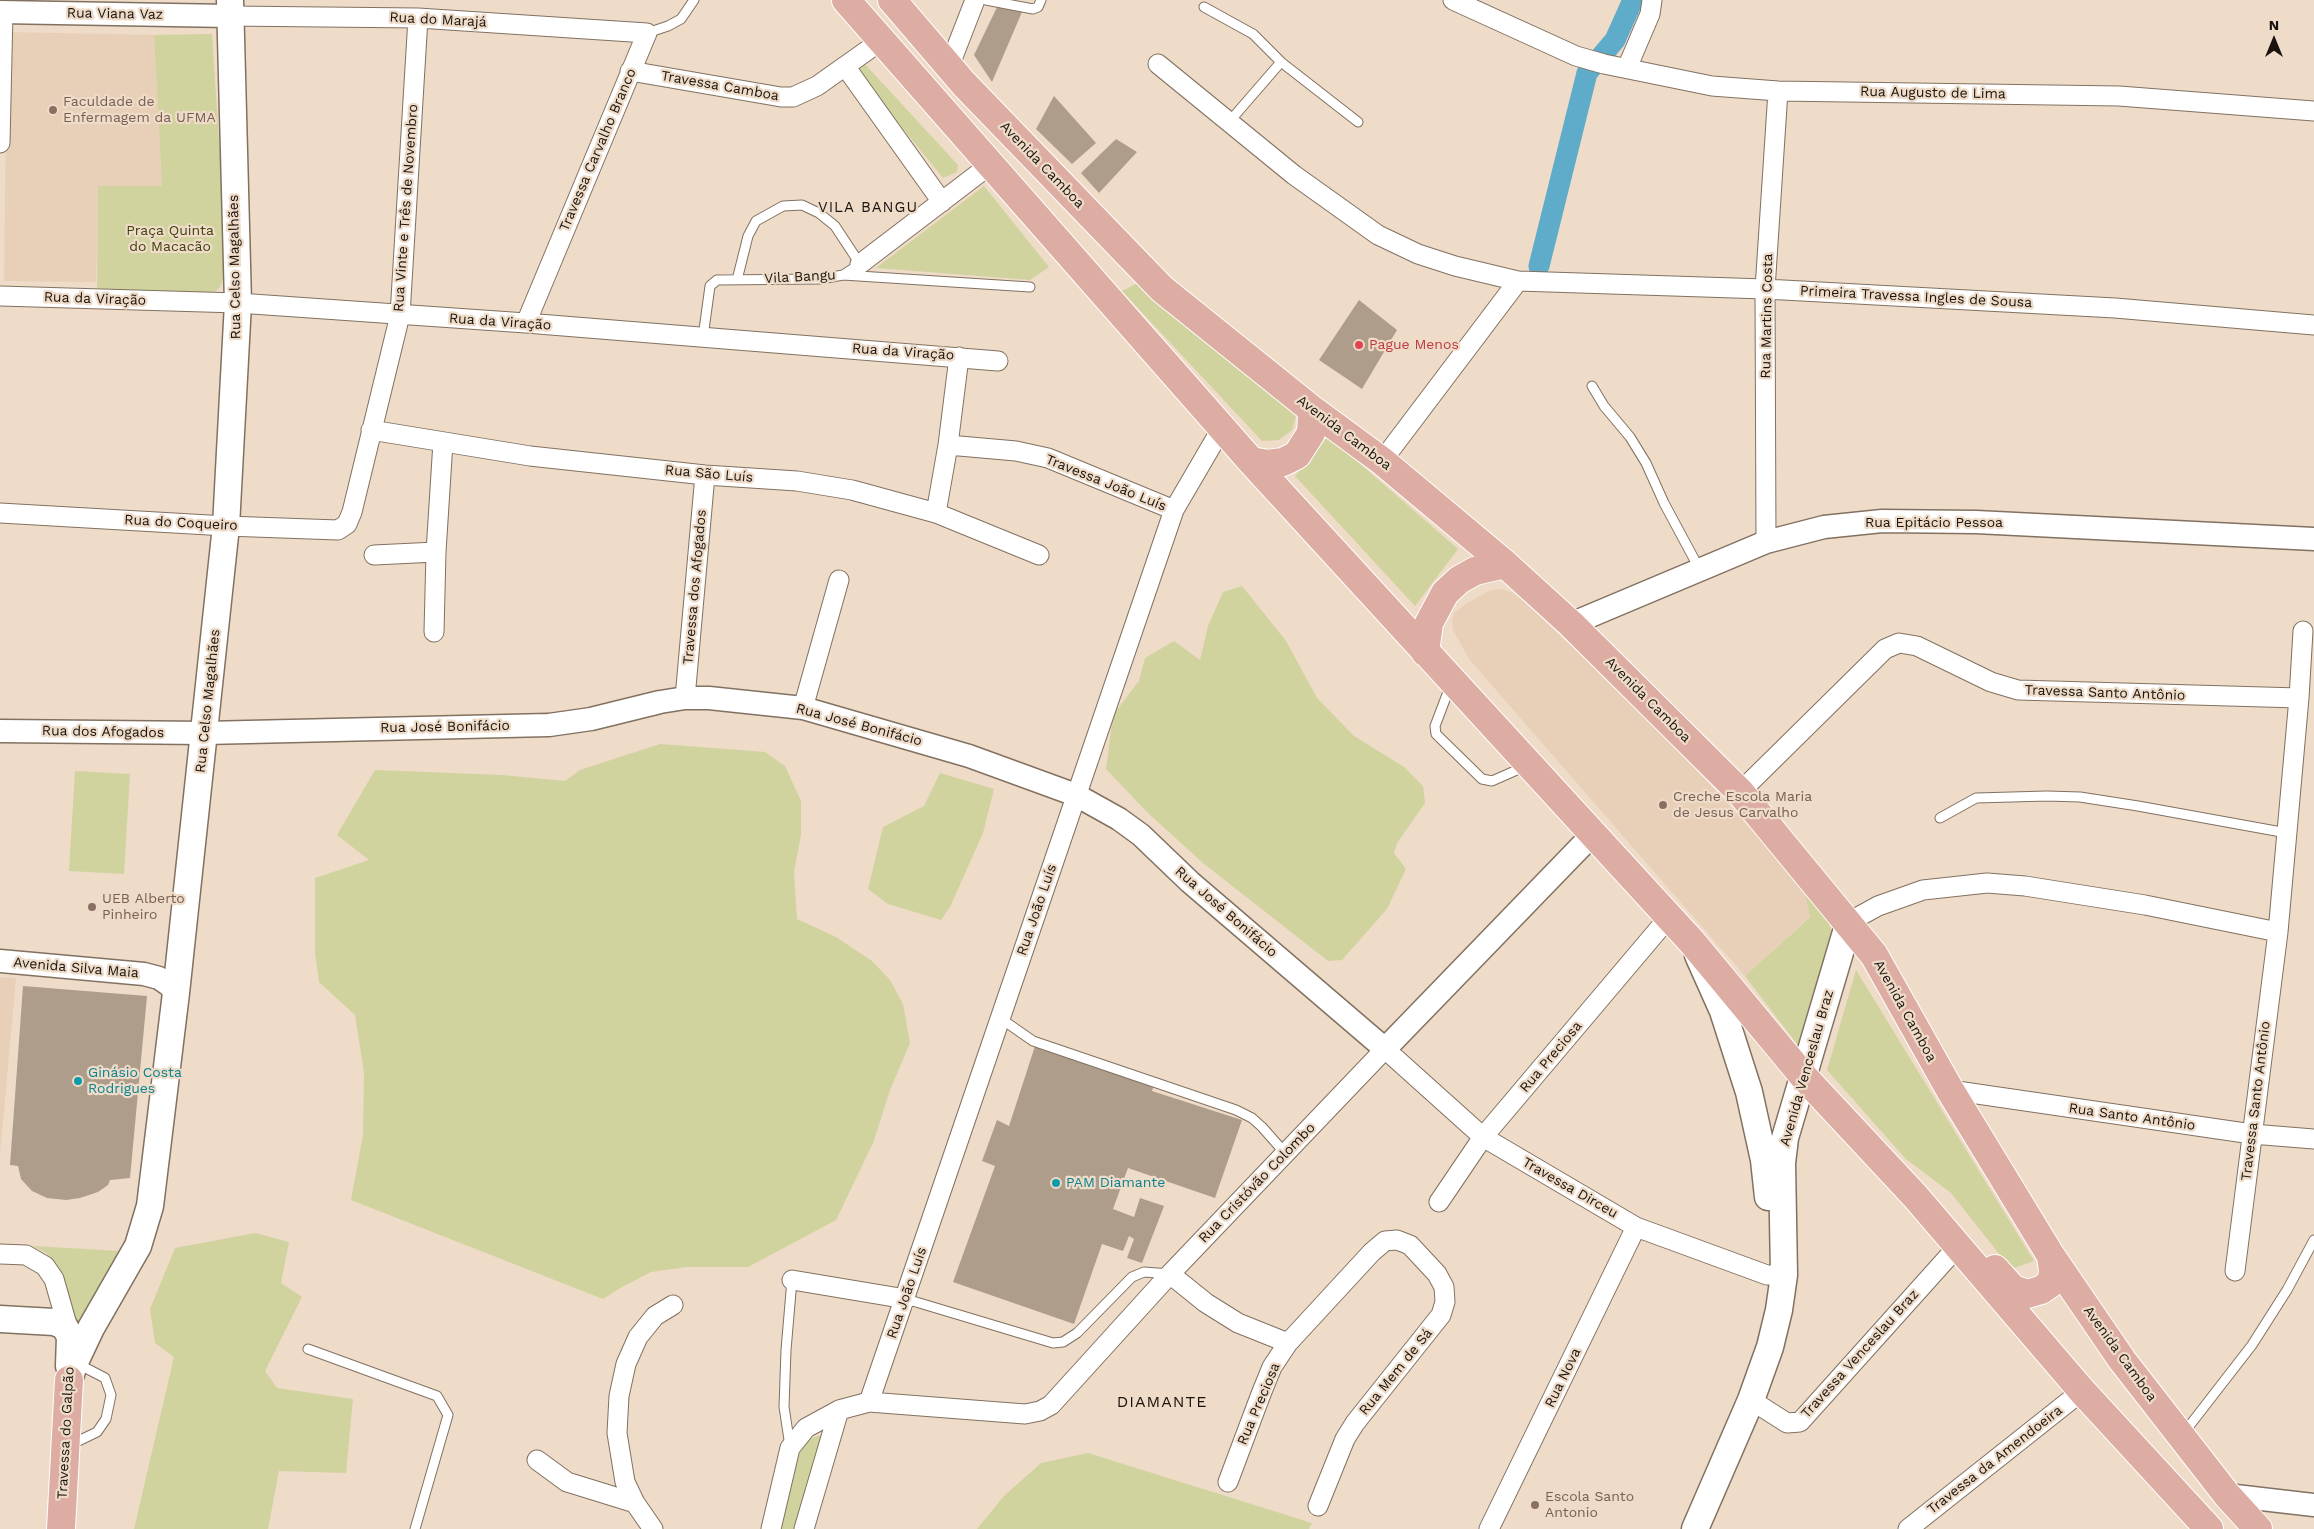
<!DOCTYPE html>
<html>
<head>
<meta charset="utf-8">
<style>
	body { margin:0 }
	#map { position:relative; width:2314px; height:1529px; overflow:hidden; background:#eedbc8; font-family:"Work Sans",sans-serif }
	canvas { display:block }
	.north { position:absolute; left:2249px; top:15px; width:50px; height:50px; -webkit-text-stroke:4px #eedbc8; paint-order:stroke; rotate:0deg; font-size:14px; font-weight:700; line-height:20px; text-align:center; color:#1a130d }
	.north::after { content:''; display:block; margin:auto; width:18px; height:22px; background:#1a130d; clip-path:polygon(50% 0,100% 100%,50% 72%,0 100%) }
</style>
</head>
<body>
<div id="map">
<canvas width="2314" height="1529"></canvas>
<div class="north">N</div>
</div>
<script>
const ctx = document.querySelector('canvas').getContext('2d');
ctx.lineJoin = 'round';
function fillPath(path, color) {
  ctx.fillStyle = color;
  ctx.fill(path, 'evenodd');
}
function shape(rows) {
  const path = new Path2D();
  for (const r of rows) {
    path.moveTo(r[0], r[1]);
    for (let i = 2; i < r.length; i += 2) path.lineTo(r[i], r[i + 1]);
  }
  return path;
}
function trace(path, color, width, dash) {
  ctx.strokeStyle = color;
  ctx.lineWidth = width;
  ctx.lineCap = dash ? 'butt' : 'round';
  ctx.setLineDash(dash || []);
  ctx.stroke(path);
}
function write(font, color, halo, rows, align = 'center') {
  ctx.font = font + ' "Work Sans",sans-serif';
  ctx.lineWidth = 4.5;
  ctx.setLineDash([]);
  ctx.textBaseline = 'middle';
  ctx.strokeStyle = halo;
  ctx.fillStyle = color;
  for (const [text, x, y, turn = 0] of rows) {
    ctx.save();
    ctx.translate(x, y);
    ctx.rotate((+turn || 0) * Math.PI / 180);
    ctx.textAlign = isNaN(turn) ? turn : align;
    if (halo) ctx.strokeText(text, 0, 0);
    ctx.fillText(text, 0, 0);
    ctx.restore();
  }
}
fillPath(shape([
	[7,32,154,35,162,186,98,186,96,282,4,281],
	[1501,589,1511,592,1520,598,1654,724,1804,887,1810,916,1745,976,1469,659,1453,630,1452,620,1454,613,1467,603,1489,591],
	[0,977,16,978,0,1154]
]), '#e8cfb7');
fillPath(shape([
	[212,34,225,231,223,279,220,287,216,291,207,294,97,289,98,186,162,186,154,35],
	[863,62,958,165,957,172,943,178,855,70],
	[984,186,1049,267,1030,280,876,268],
	[1142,281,1297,413,1292,430,1279,440,1262,441,1122,291],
	[1328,436,1458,549,1415,606,1295,476],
	[1242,586,1286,641,1317,698,1354,736,1404,767,1423,786,1425,803,1397,843,1394,853,1406,869,1387,909,1342,960,1328,961,1203,863,1149,814,1106,769,1113,715,1139,681,1145,658,1174,641,1200,660,1208,626,1223,592],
	[660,744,765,752,785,766,801,801,801,835,794,872,797,919,836,937,872,961,890,980,903,1004,910,1043,890,1090,873,1143,836,1220,748,1267,687,1267,651,1272,622,1287,603,1299,351,1200,363,1135,364,1072,355,1015,319,982,315,952,315,878,369,860,337,835,375,770,502,775,565,781,580,770],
	[75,771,130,774,124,874,69,871],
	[940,773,994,789,983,833,950,907,941,920,888,904,868,889,883,827,924,806],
	[1804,887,1828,916,1832,934,1800,1048,1745,976,1810,917],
	[1856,970,2034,1261,2011,1269,1951,1193,1906,1159,1827,1070],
	[255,1233,289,1242,281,1283,302,1297,265,1371,277,1388,353,1399,346,1473,279,1471,268,1529,134,1529,174,1357,155,1343,150,1309,175,1248],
	[33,1246,120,1251,78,1324,73,1319,62,1277,54,1261,46,1253],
	[822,1435,796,1529,777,1529,804,1440],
	[1088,1453,1312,1523,1309,1529,977,1529,1004,1496,1041,1463]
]), '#d0d39d');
trace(shape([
	[1539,266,1587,73,1615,40,1633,0]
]), '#5eacc9', 21);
fillPath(shape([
	[999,3,1022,12,992,82,974,55],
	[1054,96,1096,143,1072,164,1036,129],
	[1116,139,1137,152,1099,193,1081,173],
	[1359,300,1397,330,1362,389,1319,360],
	[23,986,147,996,130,1178,110,1180,108,1185,98,1192,80,1198,66,1200,47,1198,32,1191,21,1179,18,1166,10,1165],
	[1036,1043,1154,1085,1152,1091,1242,1120,1215,1198,1128,1168,1113,1209,1134,1217,1140,1198,1164,1206,1142,1263,1127,1258,1134,1239,1129,1236,1123,1251,1102,1244,1074,1324,953,1282,995,1166,982,1161,997,1120,1009,1126]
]), '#af9d8b');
const service = shape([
	[986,0,1033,9,1038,7,1041,0],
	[1204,7,1253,34,1281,62,1358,122],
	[647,33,668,26,681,19,694,0],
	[1229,122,1281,62],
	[843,275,1030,287],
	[703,337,710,286,717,280,821,279,843,275,860,264,835,226,819,213,802,205,783,206,756,221,748,236,737,280],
	[1592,386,1604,406,1630,437,1646,463,1664,503,1700,570],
	[1451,684,1435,726,1436,734,1482,779,1492,781,1526,766],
	[1940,818,1976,798,2047,796,2080,797,2138,806,2287,833],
	[1000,1018,1033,1041,1236,1110,1252,1118,1262,1127,1285,1153],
	[906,1299,1053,1343,1063,1342,1077,1333,1132,1277,1144,1272,1170,1274],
	[308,1349,437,1396,448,1415,415,1529],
	[2183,1434,2252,1345,2287,1290,2314,1240],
	[70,1445,97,1432,106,1419,111,1395,105,1378,78,1364],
	[790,1446,784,1407,786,1350,792,1280]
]);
const minor = shape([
	[1453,0,1576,56,1604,64,1712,86,1778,91,2119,96,2314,111],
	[229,16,418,18,647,33,526,323],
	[1158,64,1294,175,1378,235,1418,254,1455,266,1518,281,1765,289,2115,308,2314,325],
	[845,66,942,202],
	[949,67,975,0],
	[1627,68,1650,14,1652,0],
	[630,71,781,97,793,97,817,86,882,40],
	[0,143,3,12],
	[860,264,991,164],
	[0,296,238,303,526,323,998,361],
	[371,430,530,456,705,475,797,481,852,490,936,513,1039,555],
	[948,445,1016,451,1048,458,1174,510],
	[1382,461,1518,281],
	[0,513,226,526,338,530,347,524,352,512,400,315,418,18],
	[936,513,948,445,959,357],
	[1766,542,1765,289,1778,91],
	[374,555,436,552],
	[434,632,436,552,443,442],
	[685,698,705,475],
	[803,708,839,580],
	[1740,792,1885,649,1899,643,1917,646,1991,682,2018,690,2299,698],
	[1849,922,1878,906,1923,890,1987,883,2025,886,2145,905,2278,932],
	[1950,1090,2252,1134,2314,1139],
	[1439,1202,1483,1137,1669,917],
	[0,1254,26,1255,45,1266,54,1279,70,1335],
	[2235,1271,2278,932,2299,698,2303,631],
	[1170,1274,1206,1303,1238,1323,1288,1343],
	[792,1280,906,1299],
	[1751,1400,1787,1423,1800,1422,1958,1246],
	[869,1402,1174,510,1223,426],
	[537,1460,567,1482,635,1503],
	[1228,1482,1261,1394,1272,1367,1288,1343,1372,1252,1385,1241,1397,1240,1410,1245,1437,1274,1444,1287,1445,1302,1441,1315,1355,1423,1345,1439,1318,1506],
	[653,1529,635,1503,625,1482,617,1433,619,1396,626,1364,638,1337,655,1316,673,1305],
	[771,1529,790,1448,806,1428,839,1410,869,1402,1025,1414,1040,1411,1051,1405,1170,1274,1385,1049,1483,1137,1636,1227,1767,1275,1784,1275],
	[804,1529,839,1410],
	[1489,1529,1636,1227],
	[1908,1529,2082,1391]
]);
const tertiary = shape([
	[0,12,229,16],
	[1571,624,1766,542,1824,527,1882,521,1976,522,2314,539],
	[0,731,205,733,549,725,591,719,660,702,685,698,709,698,803,708,969,756,1076,795,1119,819,1141,835,1190,882,1385,1049,1594,833],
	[0,961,144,974,159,978,169,985,176,993],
	[2227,1495,2314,1505]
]);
const secondary = shape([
	[1698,955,1723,1011,1749,1092,1764,1160,1768,1197],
	[0,1319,54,1322,64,1326,70,1336,69,1366],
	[69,1380,75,1362,91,1328,138,1246,150,1206,176,993,226,526,238,303,230,0],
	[1695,1529,1751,1400,1770,1347,1779,1310,1784,1275,1782,1163,1785,1138,1849,922]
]);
const primary = shape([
	[846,0,1251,461,1692,942,1804,1077,1915,1196,2082,1391,2209,1529],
	[892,0,964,84,1162,289,1310,408,1382,461,1505,564,1571,624,1740,792,1874,955,1950,1090,2051,1256,2122,1360,2227,1495,2258,1529],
	[1251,461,1268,464,1283,462,1297,455,1311,433,1312,416,1310,408],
	[1425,652,1429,623,1445,593,1459,580,1475,571,1505,564],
	[1995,1269,2013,1289,2027,1294,2041,1290,2051,1283,2053,1271,2051,1256],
	[61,1529,69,1380]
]);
trace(service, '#827160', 11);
trace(minor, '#827160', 21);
trace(tertiary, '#827160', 25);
trace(secondary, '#827160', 29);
trace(primary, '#fff', 30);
trace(service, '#fff', 9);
trace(minor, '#fff', 19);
trace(tertiary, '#fff', 22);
trace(secondary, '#fff', 26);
trace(primary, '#ddada4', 28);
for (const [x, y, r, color] of [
	[53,110,5,"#8d6e63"],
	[1359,345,5,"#e0444e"],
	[1663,805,5,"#8d6e63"],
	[92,907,5,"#8d6e63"],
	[78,1081,5,"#0f9aa8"],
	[1056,1183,5,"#0f9aa8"],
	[1535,1505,5,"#8d6e63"]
]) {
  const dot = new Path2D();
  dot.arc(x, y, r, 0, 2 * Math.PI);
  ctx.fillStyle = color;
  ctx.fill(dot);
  trace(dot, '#eedbc8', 2);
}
write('14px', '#1a130d', '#eedbc8', [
	["Rua Viana Vaz",115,14,1],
	["Rua do Marajá",438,20,3],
	["Travessa Camboa",720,86,10],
	["Rua Augusto de Lima",1933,93,1],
	["Travessa Carvalho Branco",598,150,-67],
	["Avenida Camboa",1042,165,46],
	["Rua Vinte e Três de Novembro",406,208,-86],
	["Rua Celso Magalhães",235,267,-91],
	["Vila Bangu",800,277,-3],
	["Primeira Travessa Ingles de Sousa",1916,297,3],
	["Rua da Viração",95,299,2],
	["Rua Martins Costa",1767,316,-89],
	["Rua da Viração",500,322,4],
	["Rua da Viração",903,352,4],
	["Avenida Camboa",1344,433,37],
	["Rua São Luís",709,474,5],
	["Travessa João Luís",1106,483,22],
	["Rua do Coqueiro",181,523,3],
	["Rua Epitácio Pessoa",1934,523],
	["Travessa dos Afogados",695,587,-85],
	["Travessa Santo Antônio",2105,693,2],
	["Avenida Camboa",1648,700,45],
	["Rua Celso Magalhães",208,701,-84],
	["Rua José Bonifácio",859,725,15],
	["Rua José Bonifácio",445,727,-1],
	["Rua dos Afogados",103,732,1],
	["Rua João Luís",1037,910,-71],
	["Rua José Bonifácio",1226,912,41],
	["Avenida Silva Maia",76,968,5],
	["Avenida Camboa",1905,1011,61],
	["Rua Preciosa",1551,1057,-50],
	["Avenida Venceslau Braz",1807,1068,-74],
	["Travessa Santo Antônio",2256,1101,-83],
	["Rua Santo Antônio",2132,1117,8],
	["Rua Cristóvão Colombo",1257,1183,-46],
	["Travessa Dirceu",1570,1188,30],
	["Rua João Luís",907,1293,-71],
	["Travessa Venceslau Braz",1860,1354,-48],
	["Avenida Camboa",2120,1354,54],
	["Rua Mem de Sá",1396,1372,-51],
	["Rua Nova",1563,1378,-64],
	["Rua Preciosa",1259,1404,-67],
	["Travessa do Galpão",66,1433,-87],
	["Travessa da Amendoeira",1995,1460,-38]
]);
write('14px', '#785e54', '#eedbc8', [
	["Faculdade de",63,102],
	["Enfermagem da UFMA",63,118],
	["Creche Escola Maria",1673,797],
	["de Jesus Carvalho",1673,813],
	["UEB Alberto",102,899],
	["Pinheiro",102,915],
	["Escola Santo",1545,1497],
	["Antonio",1545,1513]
], 'left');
write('14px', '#41420f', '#eedbc8', [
	["Praça Quinta",170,231],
	["do Macacão",170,247]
]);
write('14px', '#be3a42', '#eedbc8', [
	["Pague Menos",1369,345]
], 'left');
write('14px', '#0d838f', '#eedbc8', [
	["Ginásio Costa",88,1073],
	["Rodrigues",88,1089],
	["PAM Diamante",1066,1183]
], 'left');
ctx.letterSpacing = '1px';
write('15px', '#1a130d', '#eedbc8', [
	["VILA BANGU",868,208]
]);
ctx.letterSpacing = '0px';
ctx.letterSpacing = '1px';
write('16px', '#1a130d', '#eedbc8', [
	["DIAMANTE",1162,1402]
]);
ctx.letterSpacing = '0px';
</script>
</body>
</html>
